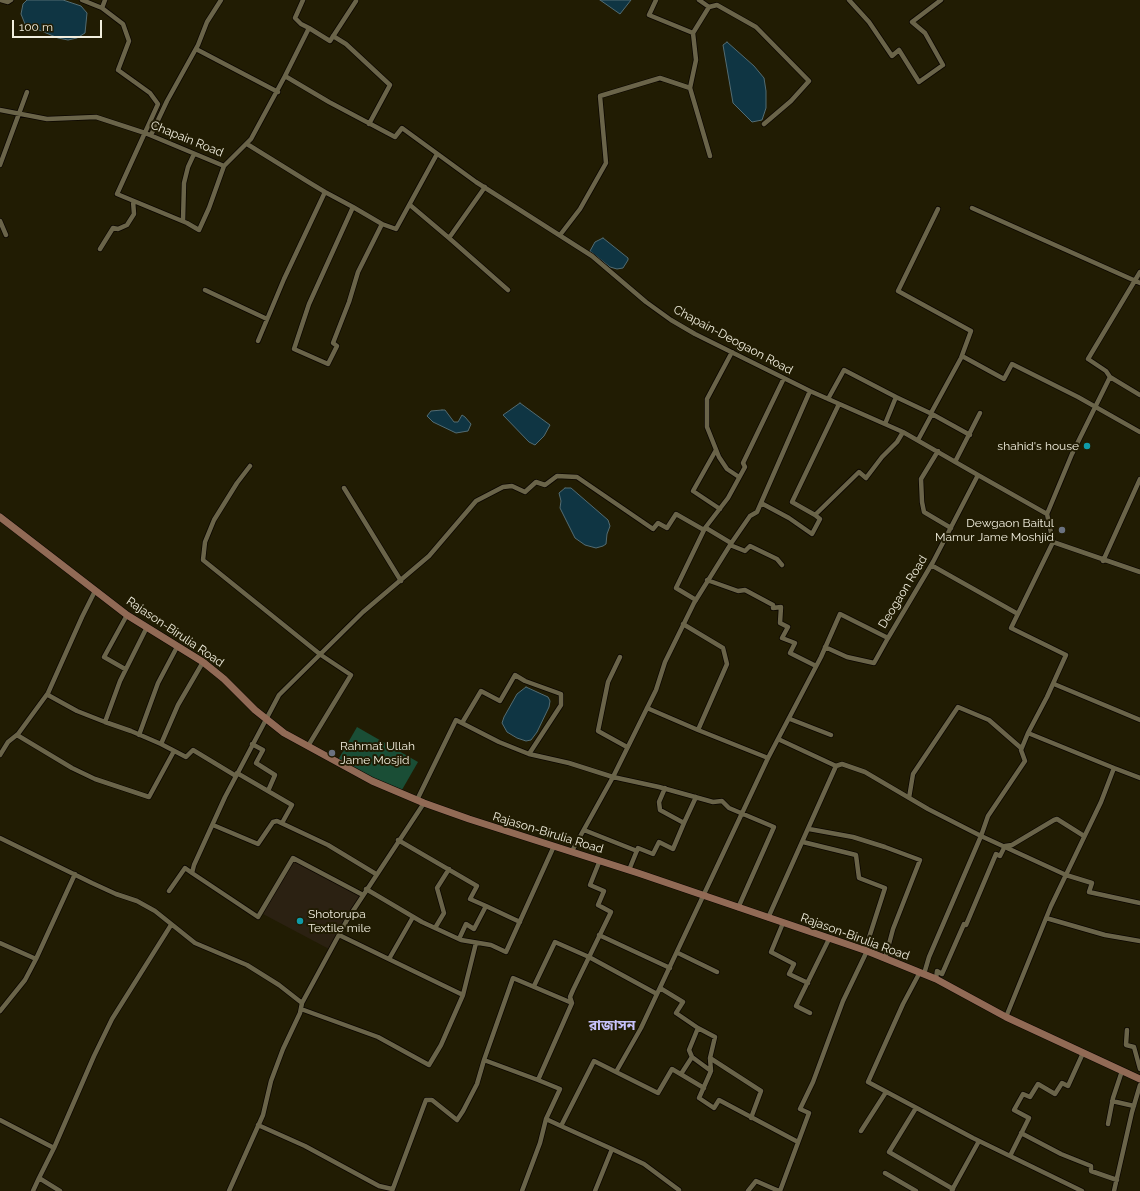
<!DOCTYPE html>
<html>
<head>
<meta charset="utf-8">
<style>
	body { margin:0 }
	#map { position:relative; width:1140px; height:1191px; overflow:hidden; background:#211c03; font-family:Raleway,sans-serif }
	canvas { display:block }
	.scale { position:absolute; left:12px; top:20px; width:90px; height:18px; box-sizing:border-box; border:2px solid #f1eede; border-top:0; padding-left:5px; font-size:12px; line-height:14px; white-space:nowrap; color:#f1eede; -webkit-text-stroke:3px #211c03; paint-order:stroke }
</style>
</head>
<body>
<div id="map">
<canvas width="1140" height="1191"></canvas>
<div class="scale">100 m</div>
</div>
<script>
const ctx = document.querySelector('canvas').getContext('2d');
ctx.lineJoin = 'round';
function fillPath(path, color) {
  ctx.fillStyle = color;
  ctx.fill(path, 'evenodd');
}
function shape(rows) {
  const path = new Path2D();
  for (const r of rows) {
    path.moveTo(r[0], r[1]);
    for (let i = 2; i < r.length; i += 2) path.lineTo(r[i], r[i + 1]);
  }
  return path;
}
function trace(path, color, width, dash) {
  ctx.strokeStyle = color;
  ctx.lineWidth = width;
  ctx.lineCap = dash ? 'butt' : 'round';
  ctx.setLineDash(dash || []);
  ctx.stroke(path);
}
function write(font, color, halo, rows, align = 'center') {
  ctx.font = font + ' Raleway,"Noto Sans Bengali",sans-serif';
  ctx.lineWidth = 4;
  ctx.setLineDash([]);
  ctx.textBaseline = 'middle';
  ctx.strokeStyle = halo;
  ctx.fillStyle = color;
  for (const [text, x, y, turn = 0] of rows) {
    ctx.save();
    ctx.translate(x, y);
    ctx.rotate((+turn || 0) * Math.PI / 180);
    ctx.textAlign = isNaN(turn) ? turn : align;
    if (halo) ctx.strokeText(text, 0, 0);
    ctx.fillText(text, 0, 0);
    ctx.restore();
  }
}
fillPath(shape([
	[293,860,360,896,329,949,263,914]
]), '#2b2112');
fillPath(shape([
	[357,727,418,762,399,795,338,760]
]), '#1a4e36');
const water = shape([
	[27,0,63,0,81,6,87,13,85,33,77,38,68,40,58,38,25,24,21,14,23,4,27,0],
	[600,0,631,0,620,14,600,0],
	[727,42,754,66,764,78,766,91,766,108,762,120,752,122,733,103,723,45,727,42],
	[603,238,628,258,628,260,623,268,617,269,610,267,590,251,595,242,603,238],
	[520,403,550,425,544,436,535,445,529,442,503,415,520,403],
	[442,410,445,410,454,422,458,422,462,415,465,417,471,424,468,431,456,433,433,422,427,416,431,411,442,410],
	[565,488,571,488,608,520,610,526,607,534,606,544,603,546,596,548,585,545,575,538,560,508,561,501,559,493,565,488],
	[526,687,548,697,550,701,549,707,537,732,531,740,526,741,517,738,507,732,502,723,504,717,517,694,526,687]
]);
fillPath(water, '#0f3543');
trace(water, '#536c72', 1);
const street = shape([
	[1,0,8,2,11,0],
	[82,0,102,8,105,0],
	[303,0,295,18,301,24,309,28],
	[656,0,649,15,693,33],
	[849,0,869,22,892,56,899,50,919,82,943,65,925,33,912,22,941,0],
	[709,7,717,5,756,27,809,81,791,101,764,124],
	[102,8,123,24,129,41,118,70,150,93,158,104,117,194,187,223,199,230,209,208,224,166],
	[333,36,346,44,390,85,369,124],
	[196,49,278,92],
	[285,76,309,28,330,41,356,1],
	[690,88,710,156],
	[0,110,47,119,96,117,145,133,224,166,251,139,285,76,329,102,395,137,402,128,476,182,592,256,646,302,671,320,695,334,810,391,903,432,978,475],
	[151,135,167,101,198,45,207,22,221,0],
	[247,144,310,183,325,192,353,207,382,224,358,272,349,302,333,343,337,346,328,364,294,349,309,304,353,207],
	[0,165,27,92],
	[410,205,449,238,485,187],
	[972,208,1140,283],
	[0,221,6,235],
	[183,221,184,183,188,167,194,154],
	[382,224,396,229,437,154],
	[560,235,580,209,606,163,600,96,660,78,690,88,696,60,693,33,709,7,699,0],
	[449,238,508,290],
	[100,249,113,228,118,229,127,225,134,214,133,201],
	[1140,272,1088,359,1106,371,1110,377,1072,454,1047,514,1053,542,1140,572],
	[205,290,267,319],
	[258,341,284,279,325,192],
	[732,352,707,399,707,427,719,457,727,469,739,477],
	[962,356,1004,379,1012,364,1078,397,1140,432],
	[1110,377,1140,395],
	[896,397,932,414,918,440],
	[828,399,844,370,896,397,885,424],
	[839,404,792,502,815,515,859,472,866,478,882,457,897,442,903,432],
	[931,413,961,358,971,331,898,291,938,209],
	[932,414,970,435],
	[716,450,693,491,720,509],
	[938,451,921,479,922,502,924,512,951,528],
	[955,462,980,413],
	[250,466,237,483,214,520,205,542,203,560,321,655,351,675,308,746],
	[344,488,401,581],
	[761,503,789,518,812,534,820,519,815,515],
	[706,528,731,543],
	[730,545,745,551,750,546,777,559,782,565],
	[1103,561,1140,479],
	[931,565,1018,614],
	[707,580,738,591,745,590,773,605,773,608,781,607,780,623,788,627,782,638,795,643,790,653,816,666],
	[696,600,676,588,705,528,728,498,745,467,743,463,784,378],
	[683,624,723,648,727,664,698,730,768,758],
	[825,647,847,657,874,663,888,638],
	[620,657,608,682,598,731,627,747],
	[203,662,178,705,161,744,186,757,193,750,236,776],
	[125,669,104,657,127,615],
	[1054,684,1140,720],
	[48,695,77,711,105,722,120,681,146,629],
	[647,708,698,730],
	[790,719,831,735],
	[105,722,131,731,161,744],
	[462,723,481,691,500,701,515,675,525,681,561,694,561,705,529,754],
	[17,735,72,768,95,779,149,797,174,751],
	[139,735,158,683,177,647],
	[252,744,263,750,256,763,275,775,268,791],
	[0,755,8,742,18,734,48,693,82,617,95,591],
	[836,766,842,764,865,772,928,809,981,836,988,816,1025,761,1021,750,1028,733],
	[1114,768,1140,778],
	[237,773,292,805,282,823],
	[909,798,913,774,958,707,989,720,1021,748],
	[417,800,456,720,499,742,529,754,569,763,613,777,659,787,713,802,722,801,729,808,774,827,738,908],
	[684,823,696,797],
	[213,825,258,844,273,822,277,821,328,845,376,874],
	[809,829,853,837,885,847,920,860,893,929,885,959],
	[584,830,637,851],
	[0,838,92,883,116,894,137,901,155,911,195,943,247,965,279,985,302,1003,300,1013,283,1049,271,1081,263,1115,229,1191],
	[398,840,477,886,470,899,486,906,474,929,466,924,459,939],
	[803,842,856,855,859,878,885,888,865,950],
	[572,851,613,777,656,690,665,662,694,603,732,542,750,516,757,512,810,391],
	[629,870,638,848,653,854,659,842,673,849,684,823,660,810,659,802,665,788],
	[366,889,422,922,461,940,491,945,506,952,554,846],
	[169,891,185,868,192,873],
	[363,895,293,858,258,917,192,873,194,865,225,797,279,695,363,612,429,556,476,501,503,487,512,486,525,492,536,482,545,485,557,476,577,477,653,529,658,523,667,528,676,514,704,530],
	[486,906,520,922],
	[768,918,836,766,778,739],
	[1046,918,1105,935,1140,941],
	[783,923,771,952,794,964,789,974,808,983],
	[435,928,444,913,437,888,449,869],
	[599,935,670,968],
	[0,943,36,959,25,980,0,1011],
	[678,953,717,972],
	[36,959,75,874],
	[389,959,413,917],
	[920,972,903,1004,868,1082,973,1138,1082,1191],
	[924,974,929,957,981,836,1066,875,1092,883,1089,892,1140,903],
	[936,979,937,971,942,974,964,924,966,925,996,854,1000,856,1005,846,1012,845,1054,820,1057,819,1084,836],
	[534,986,555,942,589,957,657,994],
	[660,988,683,1002,676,1013,698,1028],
	[463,995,476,943],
	[302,1003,347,920,424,803],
	[572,1003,570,997,573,990,611,912,598,905,604,891,590,885,600,860],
	[301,1009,378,1037,429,1065,441,1045,463,995,339,935],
	[810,1013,796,1006,829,939],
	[1006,1017,1051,906,1101,802,1114,768,1028,733,1047,697,1066,655,1011,628,1053,542],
	[1127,1030,1126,1045,1134,1047,1140,1069],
	[710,1058,761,1091,751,1118],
	[484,1060,538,1080],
	[711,1071,710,1058,715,1037,698,1028,689,1050,692,1057,711,1071,699,1098,714,1108,719,1100,798,1142],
	[616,1072,658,1093,672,1069,704,1088],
	[681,1074,692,1057],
	[1112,1101,1134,1106],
	[916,1108,889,1152,953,1189],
	[546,1119,561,1126],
	[0,1120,54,1148,94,1056,112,1019,171,925],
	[1108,1124,1113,1098,1122,1071],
	[258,1125,305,1146,379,1186,392,1189],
	[861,1131,886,1092],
	[1021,1133,1061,1154,1091,1166,1091,1171,1117,1180],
	[54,1148,39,1178,60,1191],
	[612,1149,644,1164,679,1190],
	[1010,1156,1029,1118,1014,1110,1023,1094,1030,1097,1038,1084,1055,1094,1062,1083,1068,1086,1083,1053],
	[885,1173,916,1191],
	[952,1190,979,1141],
	[33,1191,39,1178],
	[392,1191,426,1100,432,1100,457,1120,463,1111,477,1084,484,1060,513,978,572,1003,538,1080,560,1089,546,1119,540,1143,522,1191],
	[595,1191,612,1149,561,1126,594,1061,616,1072,641,1028,768,758,821,657,840,614,888,638,933,562,978,475,1047,514],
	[748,1191,756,1181,779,1191],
	[780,1191,809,1113,800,1109,813,1082,843,1001,867,951],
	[1114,1191,1132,1112,1140,1085]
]);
const secondary = shape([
	[0,517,127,615,203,662,224,679,255,710,284,733,372,781,424,803,469,819,638,873,867,951,936,979,1006,1017,1140,1079]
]);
trace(street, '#0b0600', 6);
trace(secondary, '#0b0600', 8);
trace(street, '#6a6449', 4.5);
trace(secondary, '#916a55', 7);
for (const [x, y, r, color] of [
	[1087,446,4,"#0f9aa8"],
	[1062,530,4,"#6b7280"],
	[332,753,4,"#6b7280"],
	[300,921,4,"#0f9aa8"]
]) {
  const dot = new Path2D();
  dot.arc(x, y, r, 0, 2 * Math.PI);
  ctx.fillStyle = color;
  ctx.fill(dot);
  trace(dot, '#211c03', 1.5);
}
write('12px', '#f1eede', '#211c03', [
	["Chapain Road",187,139,22],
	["Chapain-Deogaon Road",733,340,28],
	["Deogaon Road",903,592,-59],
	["Rajason-Birulia Road",175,632,34],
	["Rajason-Birulia Road",548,833,17],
	["Rajason-Birulia Road",855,937,20]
]);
write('12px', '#f1eede', '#211c03', [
	["shahid's house",1079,446],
	["Dewgaon Baitul",1054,523],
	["Mamur Jame Moshjid",1054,537],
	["Rahmat Ullah",340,746,"left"],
	["Jame Mosjid",340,760,"left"],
	["Shotorupa",308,914,"left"],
	["Textile mile",308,928,"left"]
], 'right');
write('bold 14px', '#c7c1fa', '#211c03', [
	["রাজাসন",612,1026]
]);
</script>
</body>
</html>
